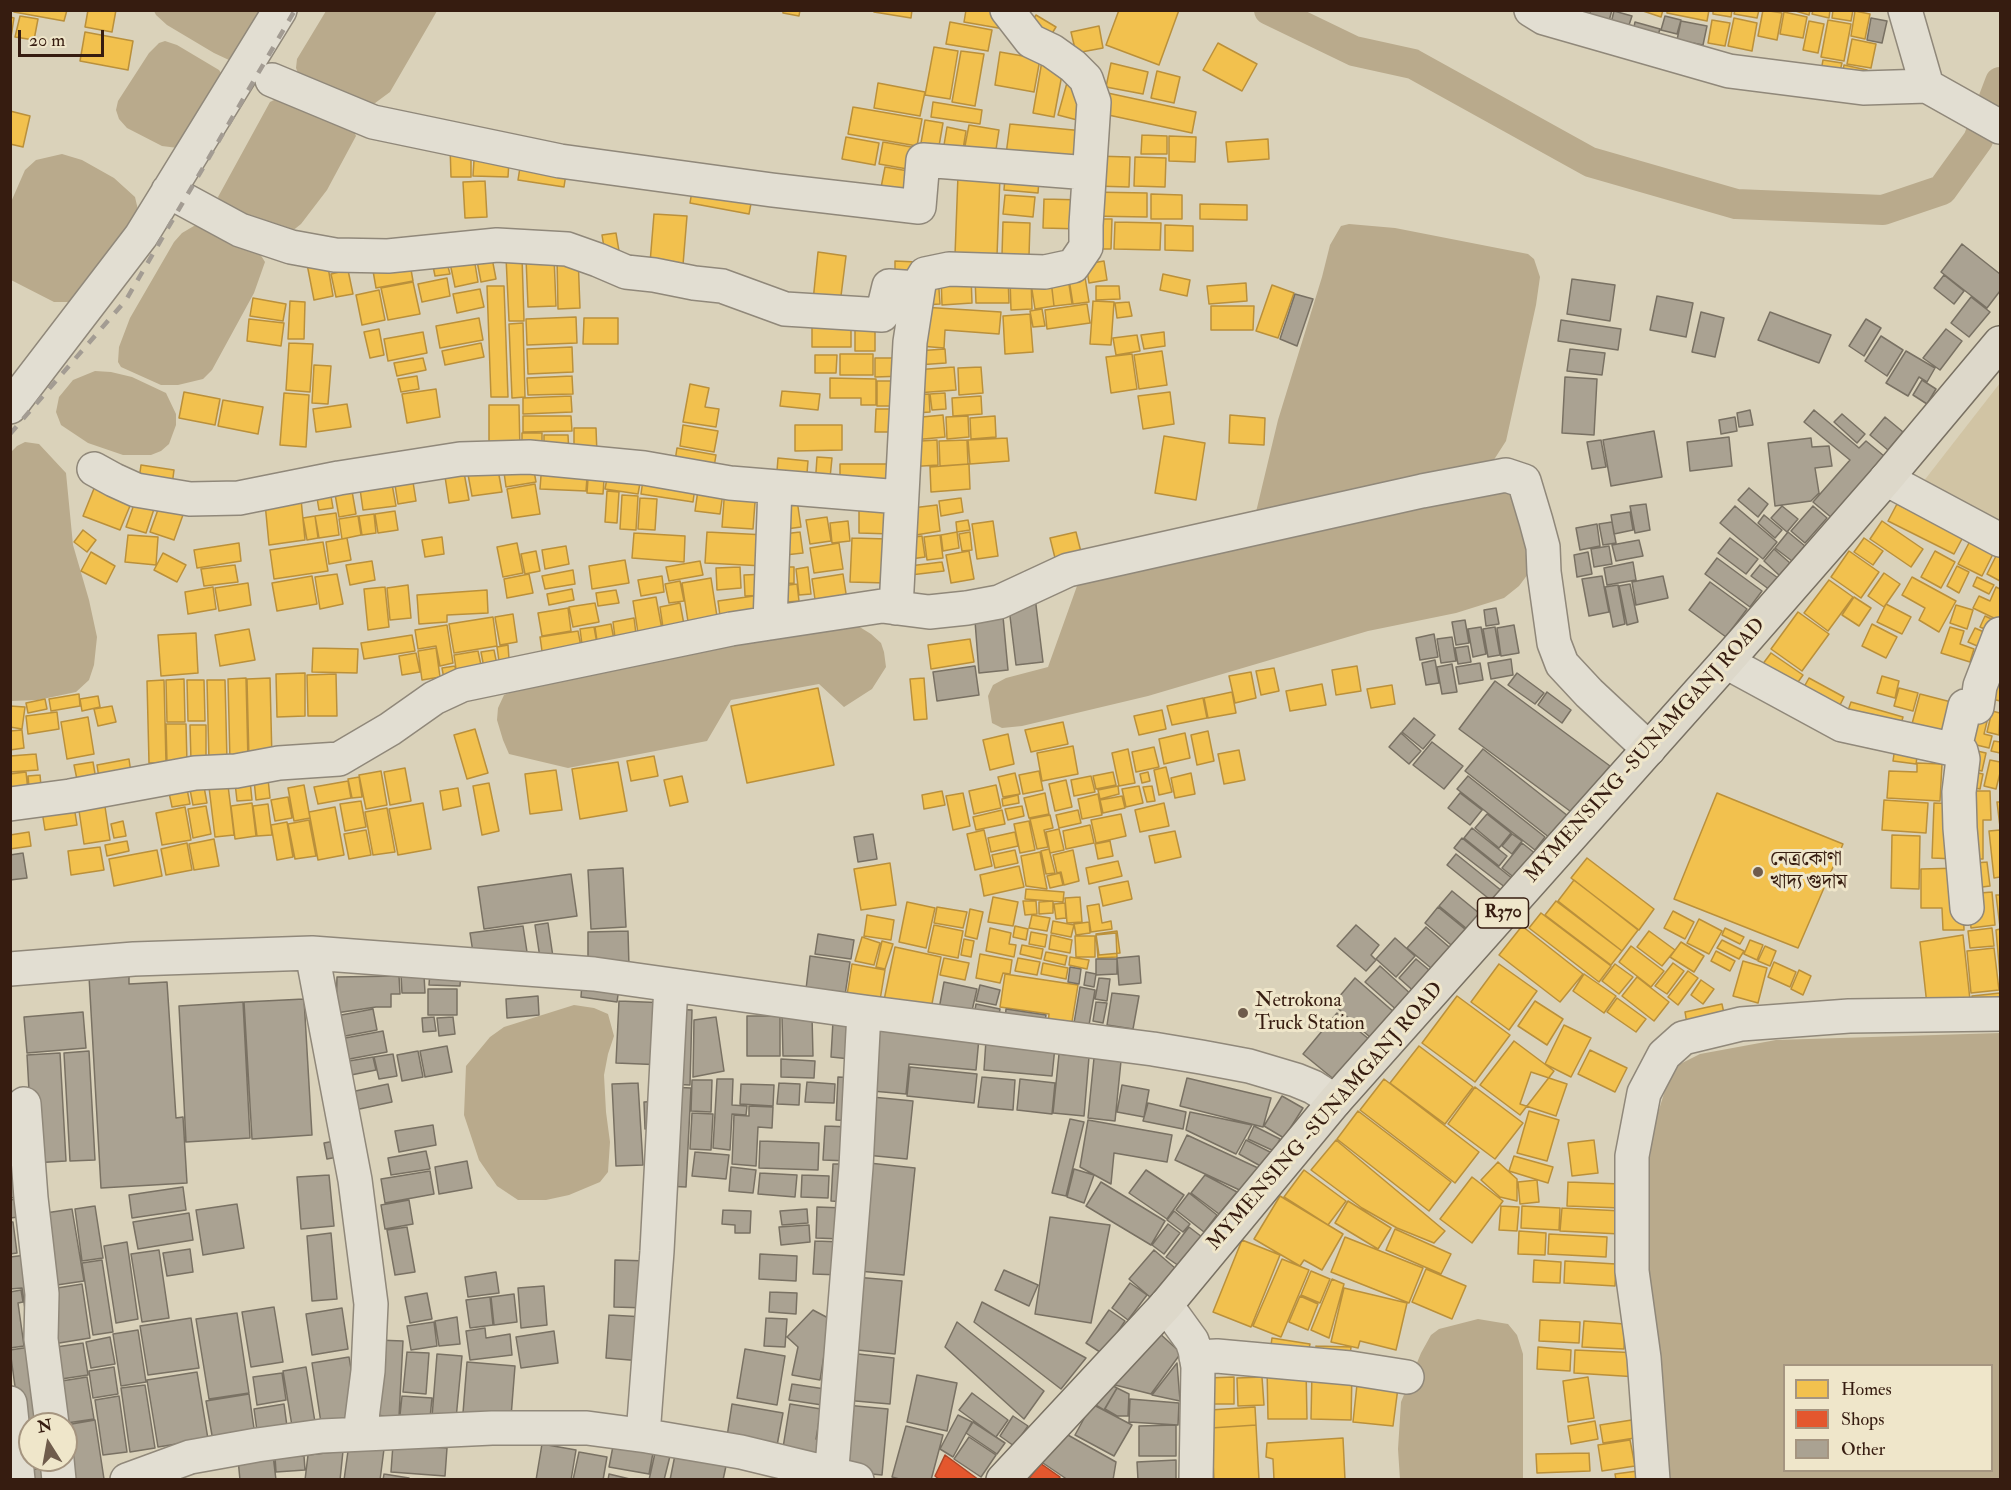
<!DOCTYPE html>
<html>
<head>
<meta charset="utf-8">
<style>
	body { margin:0 }
	#map { position:relative; width:2011px; height:1490px; overflow:hidden; background:#dad2ba; font-family:"IM FELL Double Pica",serif }
	canvas { display:block }
	.frame { position:absolute; inset:0; border:12px solid #361c10; pointer-events:none }
	.legend { position:absolute; left:1783px; top:1364px; width:210px; height:108px; box-sizing:border-box; background:#efe6ca; border:2px solid #a59580; margin:0; padding:8px 10px; list-style:none; font-size:18px; color:#361c10 }
	.legend li { display:flex; align-items:center; gap:12px; height:30px }
	.legend b { width:30px; border:2px solid #a59580 }
	.north { position:absolute; left:18px; top:1412px; width:60px; height:60px; box-sizing:border-box; background:#efe6ca; border:2px solid #a59580; border-radius:50%; rotate:349deg; font-size:16px; font-weight:700; line-height:24px; text-align:center; color:#361c10 }
	.north::after { content:''; display:block; margin:auto; width:21px; height:27px; background:#6f5c4c; clip-path:polygon(50% 0,100% 100%,50% 72%,0 100%) }
	.scale { position:absolute; left:18px; top:30px; width:86px; height:27px; box-sizing:border-box; border:3px solid #361c10; border-top:0; padding-left:8px; font-size:18px; line-height:21px; white-space:nowrap; color:#361c10; -webkit-text-stroke:4px #efe6ca; paint-order:stroke }
</style>
</head>
<body>
<div id="map">
<canvas width="2011" height="1490"></canvas>
<div class="frame"></div>
<ul class="legend">
<li><b style="height:16px;background:#f2c14e"></b>Homes</li>
<li><b style="height:16px;background:#e4572e"></b>Shops</li>
<li><b style="height:16px;background:#aaa292"></b>Other</li>
</ul>
<div class="north">N</div>
<div class="scale">20 m</div>
</div>
<script>
const ctx = document.querySelector('canvas').getContext('2d');
ctx.lineJoin = 'round';
function fillPath(path, color) {
  ctx.fillStyle = color;
  ctx.fill(path, 'evenodd');
}
function shape(rows) {
  const path = new Path2D();
  for (const r of rows) {
    path.moveTo(r[0], r[1]);
    for (let i = 2; i < r.length; i += 2) path.lineTo(r[i], r[i + 1]);
  }
  return path;
}
function trace(path, color, width, dash) {
  ctx.strokeStyle = color;
  ctx.lineWidth = width;
  ctx.lineCap = dash ? 'butt' : 'round';
  ctx.setLineDash(dash || []);
  ctx.stroke(path);
}
function write(font, color, halo, rows, align = 'center') {
  ctx.font = font + ' "IM FELL Double Pica","Noto Serif Bengali",serif';
  ctx.lineWidth = 6;
  ctx.setLineDash([]);
  ctx.textBaseline = 'middle';
  ctx.strokeStyle = halo;
  ctx.fillStyle = color;
  for (const [text, x, y, turn = 0] of rows) {
    ctx.save();
    ctx.translate(x, y);
    ctx.rotate((+turn || 0) * Math.PI / 180);
    ctx.textAlign = isNaN(turn) ? turn : align;
    if (halo) ctx.strokeText(text, 0, 0);
    ctx.fillText(text, 0, 0);
    ctx.restore();
  }
}
fillPath(shape([
	[2000,383,2000,521,1923,482]
]), '#d1c4a4');
fillPath(shape([
	[154,11,274,11,237,59,229,60,214,53,167,25,156,15],
	[326,11,437,11,390,92,371,106,298,73,296,68,297,59],
	[165,41,177,45,219,70,223,76,178,148,162,146,127,128,119,119,116,110,118,101,149,53,159,43],
	[278,98,353,128,356,136,327,190,301,224,291,232,223,211,218,197,270,102],
	[62,154,82,160,114,178,135,197,138,210,133,225,70,302,54,302,11,280,11,202,25,170,36,160],
	[199,223,257,249,265,262,254,293,212,370,203,379,178,385,161,385,121,367,118,362,119,347,130,318,174,242,182,233],
	[1349,224,1395,228,1528,254,1534,259,1540,277,1536,305,1506,441,1488,469,1256,512,1278,420,1322,277,1330,245,1341,226],
	[95,371,111,372,132,377,166,393,176,414,176,425,169,444,161,451,151,455,123,455,88,443,61,425,56,412,59,397,73,380],
	[25,442,39,444,66,473,73,545,89,600,97,637,94,665,89,680,76,692,38,700,11,701,11,452,17,446],
	[1505,489,1520,500,1528,574,1519,586,1504,598,1456,613,1368,631,1148,696,1022,726,1002,728,992,723,988,696,993,685,1006,678,1048,667,1077,586,1118,569],
	[858,626,871,634,881,643,884,652,886,667,872,689,844,707,819,684,731,700,707,741,568,768,509,754,503,740,497,720,498,708,504,695,530,685,702,648],
	[574,1005,594,1008,608,1014,614,1036,608,1054,604,1075,606,1112,610,1142,608,1172,600,1182,569,1195,546,1200,518,1200,497,1186,479,1160,464,1115,466,1066,490,1037,504,1027],
	[2000,1033,2000,1479,1667,1480,1650,1274,1649,1170,1652,1132,1672,1068,1700,1054,1776,1040],
	[1784,1366,1992,1366,1992,1470,1784,1470],
	[1478,1319,1508,1324,1517,1335,1523,1354,1523,1479,1400,1480,1398,1449,1401,1402,1421,1353,1431,1335,1439,1329]
]), '#b9aa8c');
const homes = shape([
	[14,10,67,10,64,21,14,12,14,10],
	[88,10,116,10,112,32,85,27,88,10],
	[783,10,800,10,799,16,783,13,783,10],
	[875,10,912,10,911,18,874,12,875,10],
	[966,10,999,10,1004,29,964,22,966,10],
	[1119,10,1179,10,1159,65,1106,45,1119,10],
	[1640,10,1663,10,1661,17,1640,10],
	[1667,10,1709,10,1707,21,1667,13,1667,10],
	[1713,10,1732,10,1731,17,1713,14,1713,10],
	[1735,10,1759,10,1757,18,1734,14,1735,10],
	[1763,10,1782,13,1777,40,1758,36,1763,10],
	[1792,10,1810,10,1809,15,1792,10],
	[1813,10,1830,10,1829,18,1812,14,1813,10],
	[1833,10,1853,10,1851,21,1832,18,1833,10],
	[1855,11,1870,14,1865,39,1851,36,1855,11],
	[1784,12,1807,17,1803,38,1780,34,1784,12],
	[1036,15,1056,27,1046,43,1026,31,1036,15],
	[20,16,38,19,34,40,15,37,20,16],
	[10,17,14,18,11,37,10,37,10,17],
	[1734,18,1757,23,1752,51,1728,46,1734,18],
	[1712,20,1730,23,1725,46,1708,43,1712,20],
	[1828,20,1851,24,1844,61,1821,57,1828,20],
	[1809,21,1824,24,1818,53,1803,50,1809,21],
	[950,22,992,30,988,51,946,44,950,22],
	[1099,26,1103,48,1076,53,1071,32,1099,26],
	[85,32,133,41,128,70,80,61,85,32],
	[1852,39,1876,44,1871,68,1847,64,1852,39],
	[1218,43,1257,64,1242,91,1203,70,1218,43],
	[934,47,958,51,950,99,925,95,934,47],
	[961,51,984,54,975,106,952,102,961,51],
	[1000,52,1040,59,1034,92,995,85,1000,52],
	[1823,60,1842,63,1839,75,1821,71,1823,60],
	[1042,61,1064,64,1054,117,1033,113,1042,61],
	[1111,63,1148,72,1143,94,1106,87,1111,63],
	[1844,65,1867,70,1865,81,1842,77,1844,65],
	[1157,71,1180,77,1174,103,1151,98,1157,71],
	[1070,72,1081,121,1058,115,1070,72],
	[878,83,925,92,920,116,874,108,878,83],
	[1103,92,1196,112,1192,133,1099,113,1103,92],
	[933,102,982,110,980,124,931,117,933,102],
	[853,107,922,119,917,146,848,134,853,107],
	[10,111,30,116,23,147,10,144,10,111],
	[925,120,943,123,939,146,921,143,925,120],
	[1010,124,1084,131,1080,170,1005,162,1010,124],
	[969,125,999,130,995,156,964,151,969,125],
	[947,127,966,131,961,161,942,157,947,127],
	[1142,135,1167,136,1167,154,1141,154,1142,135],
	[1169,136,1196,137,1195,162,1169,161,1169,136],
	[846,137,879,143,875,165,842,159,846,137],
	[1268,139,1269,159,1228,162,1226,142,1268,139],
	[883,142,917,148,913,170,879,164,883,142],
	[471,145,471,177,451,177,450,146,471,145],
	[1095,156,1130,157,1129,187,1094,186,1095,156],
	[1135,157,1166,158,1165,187,1134,186,1135,157],
	[474,160,509,161,508,177,473,176,474,160],
	[521,161,567,167,564,187,518,180,521,161],
	[885,167,920,173,915,204,879,198,885,167],
	[958,175,1000,176,997,256,955,255,958,175],
	[1005,177,1039,180,1038,193,1004,190,1005,177],
	[485,181,487,217,465,218,463,182,485,181],
	[692,191,753,193,749,214,690,203,692,191],
	[1090,192,1147,193,1147,217,1089,216,1090,192],
	[1151,194,1182,195,1182,219,1151,219,1151,194],
	[1005,195,1035,197,1033,217,1003,214,1005,195],
	[1044,199,1083,200,1082,229,1043,228,1044,199],
	[1200,204,1247,205,1247,220,1200,219,1200,204],
	[654,214,687,216,683,265,650,263,654,214],
	[1089,219,1112,219,1111,249,1088,249,1089,219],
	[1003,222,1030,223,1029,256,1002,255,1003,222],
	[1115,222,1161,223,1160,250,1114,249,1115,222],
	[1165,225,1193,226,1193,251,1165,250,1165,225],
	[616,233,620,257,606,260,602,235,616,233],
	[818,252,846,256,840,304,813,301,818,252],
	[522,256,524,321,509,321,506,257,522,256],
	[578,256,580,308,558,309,557,257,578,256],
	[554,257,556,306,528,307,526,258,554,257],
	[409,258,413,281,376,288,372,265,409,258],
	[474,258,478,282,455,287,450,263,474,258],
	[492,258,496,279,481,282,477,261,492,258],
	[327,261,333,296,314,300,307,264,327,261],
	[895,261,917,262,916,283,895,282,895,261],
	[1104,261,1107,280,1089,283,1086,264,1104,261],
	[447,263,450,274,435,276,433,266,447,263],
	[348,270,353,294,336,297,331,274,348,270],
	[1163,274,1190,280,1187,296,1160,290,1163,274],
	[938,275,940,304,924,305,938,275],
	[971,275,972,303,942,305,941,276,971,275],
	[1008,276,1009,303,976,303,975,277,1008,276],
	[1085,277,1089,302,1073,304,1069,279,1085,277],
	[447,278,450,296,422,302,418,284,447,278],
	[1031,278,1032,309,1011,310,1010,279,1031,278],
	[1068,278,1072,304,1054,306,1051,281,1068,278],
	[1051,280,1054,306,1035,309,1031,283,1051,280],
	[413,282,420,314,388,320,381,288,413,282],
	[1246,283,1247,301,1209,304,1207,286,1246,283],
	[1272,285,1294,293,1278,338,1256,331,1272,285],
	[487,286,504,286,508,397,491,397,487,286],
	[1096,286,1119,286,1120,299,1096,300,1096,286],
	[480,289,484,307,457,313,453,294,480,289],
	[379,290,385,320,362,325,356,295,379,290],
	[253,298,286,304,283,321,250,316,253,298],
	[290,301,305,302,304,339,288,339,290,301],
	[1093,301,1114,302,1111,345,1090,344,1093,301],
	[1129,302,1132,316,1117,318,1115,303,1129,302],
	[1087,304,1090,323,1047,329,1045,310,1087,304],
	[1211,306,1254,306,1253,330,1211,330,1211,306],
	[922,307,1001,312,999,334,945,330,944,348,920,346,922,307],
	[1042,309,1045,326,1033,327,1030,311,1042,309],
	[1030,314,1033,352,1005,354,1003,316,1030,314],
	[576,317,577,343,527,345,526,319,576,317],
	[479,318,483,340,440,348,436,326,479,318],
	[584,318,618,318,618,344,583,344,584,318],
	[249,319,284,323,281,346,247,341,249,319],
	[523,323,525,397,512,398,509,324,523,323],
	[855,323,875,323,875,351,855,351,855,323],
	[812,324,851,324,851,347,812,347,812,324],
	[379,329,384,355,370,358,364,332,379,329],
	[423,332,427,353,388,361,384,339,423,332],
	[1164,332,1165,346,1144,349,1141,335,1164,332],
	[1137,335,1140,351,1116,355,1113,338,1137,335],
	[289,343,313,344,310,392,286,390,289,343],
	[481,343,484,357,445,365,442,351,481,343],
	[572,347,573,372,528,374,527,349,572,347],
	[945,349,946,363,917,365,916,351,945,349],
	[1162,351,1167,385,1139,389,1134,355,1162,351],
	[840,354,873,354,873,375,840,375,840,354],
	[1132,354,1137,389,1111,393,1106,357,1132,354],
	[815,355,837,355,836,373,815,373,815,355],
	[423,358,426,370,397,376,394,363,423,358],
	[875,358,904,358,905,376,875,377,875,358],
	[314,365,331,366,328,404,312,403,314,365],
	[954,367,956,390,917,393,915,370,954,367],
	[981,367,983,393,959,395,958,368,981,367],
	[417,376,419,389,401,392,398,379,417,376],
	[572,376,573,394,528,395,527,378,572,376],
	[830,378,876,379,876,405,861,405,861,398,830,398,830,378],
	[877,381,903,381,904,406,877,406,877,381],
	[690,384,709,388,705,407,719,409,716,427,683,422,690,384],
	[436,389,440,417,407,423,402,394,436,389],
	[782,391,820,394,818,410,780,406,782,391],
	[184,392,220,399,215,425,179,418,184,392],
	[1170,392,1174,424,1143,429,1138,396,1170,392],
	[284,393,309,395,306,447,280,445,284,393],
	[945,393,946,409,932,410,930,394,945,393],
	[929,394,930,412,915,413,914,395,929,394],
	[571,396,572,412,523,414,523,398,571,396],
	[981,396,982,414,953,416,952,398,981,396],
	[223,400,263,407,258,434,218,426,223,400],
	[347,404,351,427,316,432,313,409,347,404],
	[489,405,519,405,520,452,489,452,489,405],
	[876,409,900,409,900,432,875,432,876,409],
	[943,415,945,437,913,440,911,418,943,415],
	[1230,415,1265,418,1264,445,1229,443,1230,415],
	[523,416,571,416,572,431,523,432,523,416],
	[968,416,969,437,947,439,946,417,968,416],
	[995,416,996,437,971,439,970,418,995,416],
	[683,425,718,431,714,452,680,446,683,425],
	[795,425,842,425,842,450,795,451,795,425],
	[574,428,596,428,597,454,574,454,574,428],
	[522,433,542,433,542,454,522,454,522,433],
	[544,435,568,435,569,454,544,454,544,435],
	[1164,436,1205,443,1196,500,1155,493,1164,436],
	[1007,438,1009,461,970,464,968,440,1007,438],
	[937,440,938,465,907,467,905,442,937,440],
	[967,440,968,464,940,466,939,441,967,440],
	[677,448,716,455,713,473,674,467,677,448],
	[817,457,832,458,829,488,815,487,817,457],
	[778,458,808,461,806,486,776,484,778,458],
	[532,460,536,482,506,487,503,465,532,460],
	[542,462,588,464,586,491,540,489,542,462],
	[497,464,502,492,472,496,467,469,497,464],
	[840,464,891,464,891,492,840,492,840,464],
	[969,464,970,489,931,492,930,467,969,464],
	[141,465,174,470,171,493,138,487,141,465],
	[589,465,605,465,603,494,587,493,589,465],
	[463,467,469,500,449,503,444,470,463,467],
	[609,467,642,472,638,494,605,489,609,467],
	[644,473,696,480,693,502,641,494,644,473],
	[413,482,416,501,398,504,395,485,413,482],
	[699,483,724,486,720,514,695,511,699,483],
	[392,484,396,506,363,510,360,489,392,484],
	[535,484,540,514,512,518,507,489,535,484],
	[95,486,132,501,120,530,83,516,95,486],
	[725,487,756,489,753,529,722,527,725,487],
	[352,491,356,514,339,517,335,494,352,491],
	[607,491,619,492,617,523,605,522,607,491],
	[622,495,638,496,636,530,620,529,622,495],
	[137,496,156,503,146,533,126,527,137,496],
	[331,496,333,508,319,510,317,498,331,496],
	[640,498,657,499,655,530,638,529,640,498],
	[961,498,963,512,941,516,939,501,961,498],
	[301,499,305,540,269,545,265,503,301,499],
	[797,500,801,527,779,530,775,502,797,500],
	[160,504,184,512,174,540,150,532,160,504],
	[1897,504,1963,537,1954,554,1888,521,1897,504],
	[937,505,940,531,916,535,912,508,937,505],
	[859,507,892,508,892,534,859,533,859,507],
	[395,511,398,530,378,533,375,514,395,511],
	[336,513,339,535,319,538,315,516,336,513],
	[374,514,376,533,362,535,359,516,374,514],
	[315,516,318,538,307,540,303,518,315,516],
	[358,516,361,535,342,539,339,519,358,516],
	[827,517,831,541,810,544,806,520,827,517],
	[968,520,970,530,957,532,956,522,968,520],
	[848,521,850,541,832,543,830,523,848,521],
	[993,521,998,556,977,559,972,524,993,521],
	[1882,521,1923,549,1911,567,1870,539,1882,521],
	[83,530,96,540,87,552,74,542,83,530],
	[707,532,766,535,764,566,705,563,707,532],
	[800,532,803,553,785,555,775,535,800,532],
	[957,532,959,548,943,551,941,535,957,532],
	[970,532,972,550,962,551,959,534,970,532],
	[1076,532,1083,560,1057,566,1050,538,1076,532],
	[634,533,685,536,684,562,632,558,634,533],
	[128,535,158,537,156,565,125,562,128,535],
	[940,535,943,558,927,560,924,537,940,535],
	[922,536,925,557,904,560,901,539,922,536],
	[442,537,444,554,425,557,422,540,442,537],
	[347,538,351,560,329,564,326,542,347,538],
	[852,538,888,539,886,583,850,582,852,538],
	[1864,538,1883,551,1873,565,1854,552,1864,538],
	[1970,541,1994,552,1982,576,1958,564,1970,541],
	[323,542,328,571,274,579,270,550,323,542],
	[239,543,241,561,197,568,194,550,239,543],
	[517,543,523,573,503,577,497,547,517,543],
	[839,543,843,569,814,573,810,548,839,543],
	[566,546,569,564,545,569,542,550,566,546],
	[536,551,540,571,525,574,521,554,536,551],
	[969,551,974,579,951,583,946,555,969,551],
	[1849,551,1879,572,1861,598,1831,577,1849,551],
	[1935,551,1955,562,1941,588,1921,577,1935,551],
	[91,552,115,566,106,584,81,571,91,552],
	[163,553,186,565,177,582,154,570,163,553],
	[1997,554,2000,556,2000,581,1987,574,1997,554],
	[625,560,629,583,592,589,589,566,625,560],
	[372,561,375,580,350,585,346,565,372,561],
	[700,561,703,575,669,581,666,567,700,561],
	[942,562,944,571,902,576,901,567,942,562],
	[235,565,238,582,204,586,201,569,235,565],
	[1957,566,1969,572,1959,593,1947,586,1957,566],
	[740,567,741,588,717,590,716,568,740,567],
	[774,567,794,567,794,583,774,584,774,567],
	[808,567,811,594,799,595,796,569,808,567],
	[573,570,575,584,545,589,542,576,573,570],
	[1884,573,1900,584,1884,607,1868,596,1884,573],
	[337,574,343,604,320,609,315,577,337,574],
	[529,574,533,593,507,598,504,579,529,574],
	[766,574,767,595,745,596,744,575,766,574],
	[843,574,847,600,816,606,812,579,843,574],
	[312,576,317,604,277,611,272,583,312,576],
	[662,576,664,592,641,596,638,580,662,576],
	[1912,577,1956,601,1939,632,1919,620,1925,608,1902,595,1912,577],
	[1977,577,1994,585,1989,594,1973,586,1977,577],
	[711,578,718,623,689,628,682,583,711,578],
	[1829,580,1853,597,1828,631,1804,613,1829,580],
	[680,581,684,601,669,603,665,584,680,581],
	[248,583,251,605,219,611,215,588,248,583],
	[797,584,799,601,775,603,773,587,797,584],
	[408,585,411,618,390,620,387,588,408,585],
	[213,587,216,609,188,614,185,592,213,587],
	[385,587,389,627,368,630,364,589,385,587],
	[1996,587,2000,589,2000,621,1973,608,1979,596,1990,601,1996,587],
	[572,589,574,600,549,605,547,594,572,589],
	[487,590,488,613,447,615,447,622,419,624,417,595,487,590],
	[616,590,619,603,598,606,596,593,616,590],
	[761,595,764,617,721,623,718,601,761,595],
	[656,597,663,635,639,639,633,601,656,597],
	[1854,597,1871,608,1859,626,1842,615,1854,597],
	[595,603,599,622,573,627,569,607,595,603],
	[680,603,685,630,664,634,660,607,680,603],
	[1886,604,1911,617,1902,634,1877,622,1886,604],
	[1956,605,1973,610,1967,629,1950,623,1956,605],
	[568,608,571,631,542,636,538,613,568,608],
	[1798,612,1829,634,1802,671,1771,649,1798,612],
	[513,614,517,642,500,645,495,617,513,614],
	[1985,616,2000,623,1999,635,1980,627,1985,616],
	[493,617,497,646,454,653,449,624,493,617],
	[634,618,637,642,616,645,613,622,634,618],
	[611,624,615,645,598,647,595,627,611,624],
	[1872,624,1897,637,1886,658,1862,646,1872,624],
	[447,625,453,663,440,666,436,646,418,649,415,630,447,625],
	[594,627,598,649,583,652,580,629,594,627],
	[1950,627,1964,631,1960,644,1974,649,1970,662,1941,653,1950,627],
	[1975,628,1997,638,1991,652,1968,642,1975,628],
	[249,629,255,660,220,666,215,635,249,629],
	[578,631,582,652,543,658,540,637,578,631],
	[196,633,198,673,161,676,158,635,196,633],
	[412,635,415,651,364,659,361,643,412,635],
	[970,639,974,662,931,669,928,645,970,639],
	[508,645,509,659,499,661,497,647,508,645],
	[313,648,358,649,357,673,312,672,313,648],
	[436,648,440,677,422,680,418,651,436,648],
	[494,650,497,665,484,668,481,652,494,650],
	[478,651,481,665,456,669,454,655,478,651],
	[416,653,420,672,402,675,399,656,416,653],
	[1771,653,1803,675,1791,692,1759,669,1771,653],
	[455,666,457,677,444,679,442,668,455,666],
	[1357,666,1361,691,1336,695,1332,670,1357,666],
	[1274,668,1279,691,1261,695,1256,671,1274,668],
	[1251,672,1256,698,1235,703,1229,676,1251,672],
	[305,673,305,716,277,717,276,674,305,673],
	[336,674,337,716,308,716,307,675,336,674],
	[1882,676,1899,681,1895,698,1877,693,1882,676],
	[1986,676,2000,679,2000,701,1981,696,1986,676],
	[246,678,248,761,230,762,228,679,246,678],
	[270,678,272,760,249,761,247,679,270,678],
	[924,678,927,719,914,720,910,679,924,678],
	[1809,678,1844,697,1835,715,1799,696,1809,678],
	[184,679,185,722,167,722,166,680,184,679],
	[164,680,166,763,149,763,147,681,164,680],
	[187,680,204,680,205,721,188,721,187,680],
	[207,680,225,680,227,761,209,762,207,680],
	[1322,684,1326,705,1290,711,1286,691,1322,684],
	[1392,685,1395,704,1371,708,1367,689,1392,685],
	[818,688,834,765,747,783,731,706,818,688],
	[1899,688,1918,693,1913,711,1894,706,1899,688],
	[1232,692,1236,713,1208,718,1204,698,1232,692],
	[79,694,80,706,51,711,49,699,79,694],
	[1920,694,1963,705,1952,746,1909,735,1920,694],
	[98,696,100,707,82,711,80,699,98,696],
	[1203,698,1207,718,1172,725,1167,706,1203,698],
	[45,699,47,709,28,713,26,703,45,699],
	[1851,702,1903,717,1898,735,1845,719,1851,702],
	[10,706,25,707,22,729,10,727,10,706],
	[112,706,116,722,98,726,94,709,112,706],
	[1968,708,1989,713,1984,734,1992,736,1989,748,1960,741,1968,708],
	[1162,710,1166,729,1139,735,1134,716,1162,710],
	[1992,711,2000,713,1999,735,1987,732,1992,711],
	[57,712,59,729,28,734,26,716,57,712],
	[88,717,94,754,67,759,61,722,88,717],
	[1063,722,1068,744,1031,752,1025,730,1063,722],
	[166,724,186,724,187,763,167,763,166,724],
	[190,725,206,725,206,761,191,761,190,725],
	[475,729,488,773,467,779,454,735,475,729],
	[22,730,24,748,10,750,10,731,22,730],
	[1208,731,1214,761,1197,765,1191,735,1208,731],
	[1185,733,1190,758,1164,764,1159,739,1185,733],
	[1008,734,1014,764,990,770,983,740,1008,734],
	[1896,740,1919,744,1916,764,1893,761,1896,740],
	[1994,741,2000,742,2000,753,1991,751,1994,741],
	[1073,746,1078,774,1042,781,1037,753,1073,746],
	[1154,747,1159,767,1136,772,1132,752,1154,747],
	[1128,749,1135,783,1119,786,1112,753,1128,749],
	[1968,749,1986,753,1982,771,1964,767,1968,749],
	[1239,750,1245,780,1224,784,1218,754,1239,750],
	[36,754,38,770,10,772,10,756,36,754],
	[654,756,658,776,631,781,627,761,654,756],
	[129,759,132,780,100,785,97,765,129,759],
	[1990,760,2000,762,2000,773,1996,789,1984,786,1990,760],
	[93,762,97,785,79,789,74,765,93,762],
	[618,762,627,811,580,819,572,769,618,762],
	[1917,763,1942,764,1940,801,1887,798,1889,771,1917,772,1917,763],
	[1166,767,1172,792,1159,795,1154,770,1166,767],
	[405,768,411,801,390,805,384,772,405,768],
	[267,769,270,798,256,800,253,770,267,769],
	[556,770,562,810,530,814,525,774,556,770],
	[249,771,252,800,237,801,234,773,249,771],
	[381,771,387,805,366,809,359,775,381,771],
	[1039,771,1043,790,1023,794,1019,775,1039,771],
	[1968,771,1983,774,1980,789,1965,786,1968,771],
	[26,772,29,800,13,801,10,774,26,772],
	[1113,772,1116,785,1096,789,1093,776,1113,772],
	[1148,772,1150,781,1142,783,1140,774,1148,772],
	[1015,773,1020,794,1003,797,998,777,1015,773],
	[1191,773,1195,794,1175,798,1171,778,1191,773],
	[40,775,42,797,30,799,28,776,40,775],
	[202,776,207,803,193,805,188,779,202,776],
	[682,776,688,802,670,806,664,780,682,776],
	[1091,776,1095,792,1074,796,1071,780,1091,776],
	[227,777,234,835,215,837,208,779,227,777],
	[359,777,362,797,352,798,348,779,359,777],
	[185,779,190,804,172,807,167,783,185,779],
	[1066,780,1072,807,1055,811,1049,784,1066,780],
	[348,781,351,798,318,804,314,787,348,781],
	[489,783,499,831,482,835,473,786,489,783],
	[304,785,310,818,294,821,288,788,304,785],
	[996,785,1001,808,974,814,969,791,996,785],
	[1118,786,1119,794,1100,799,1098,790,1118,786],
	[1139,786,1143,803,1126,807,1122,789,1139,786],
	[1152,786,1155,801,1147,802,1143,787,1152,786],
	[458,788,461,806,443,810,440,791,458,788],
	[942,791,945,805,924,809,922,795,942,791],
	[1962,791,1990,791,1991,820,1983,820,1983,859,1964,859,1962,791],
	[963,793,970,826,953,830,946,796,963,793],
	[1045,793,1049,814,1029,818,1024,798,1045,793],
	[1717,793,1843,844,1798,948,1674,899,1717,793],
	[1098,794,1102,815,1082,819,1078,799,1098,794],
	[1018,795,1019,803,1003,806,1002,799,1018,795],
	[1122,796,1125,808,1103,813,1100,800,1122,796],
	[288,797,292,818,275,821,271,800,288,797],
	[73,800,77,825,45,830,41,805,73,800],
	[104,800,110,840,84,844,78,804,104,800],
	[1884,800,1928,803,1926,833,1882,830,1884,800],
	[361,801,366,827,345,831,340,804,361,801],
	[1997,802,2000,802,2000,827,1997,802],
	[252,803,256,836,235,839,231,806,252,803],
	[423,803,431,849,398,855,389,809,423,803],
	[1164,803,1169,826,1140,832,1135,810,1164,803],
	[1934,803,1958,804,1956,859,1932,858,1934,803],
	[268,804,272,835,257,836,253,806,268,804],
	[206,806,211,834,193,838,188,809,206,806],
	[1022,806,1024,816,1008,820,1005,809,1022,806],
	[185,807,191,840,162,845,156,813,185,807],
	[335,807,344,855,318,860,309,812,335,807],
	[387,808,395,852,373,855,365,812,387,808],
	[1002,810,1005,824,976,830,973,817,1002,810],
	[1078,810,1081,823,1059,828,1056,815,1078,810],
	[1121,814,1126,836,1096,843,1091,820,1121,814],
	[1050,815,1053,828,1044,830,1048,847,1037,849,1030,819,1050,815],
	[309,820,316,856,295,859,288,824,309,820],
	[123,821,126,836,114,838,111,824,123,821],
	[1029,821,1035,850,1020,853,1014,824,1029,821],
	[287,822,293,857,277,860,271,825,287,822],
	[1090,825,1094,843,1066,849,1063,831,1090,825],
	[1059,829,1064,850,1050,853,1046,832,1059,829],
	[366,830,371,855,349,859,344,834,366,830],
	[984,830,992,866,975,870,967,834,984,830],
	[2000,830,2000,877,1994,878,1989,831,2000,830],
	[1175,831,1181,857,1155,863,1149,836,1175,831],
	[29,832,31,846,10,849,10,835,29,832],
	[1015,832,1018,846,991,852,988,838,1015,832],
	[1892,835,1920,836,1919,889,1891,888,1892,835],
	[214,839,219,866,194,870,189,844,214,839],
	[127,841,129,851,107,856,105,845,127,841],
	[1110,841,1113,856,1098,859,1095,844,1110,841],
	[187,843,192,870,166,875,161,849,187,843],
	[100,847,104,870,71,875,68,851,100,847],
	[1049,849,1055,873,1046,874,1041,851,1049,849],
	[157,850,162,876,114,886,109,859,157,850],
	[1015,850,1018,863,995,868,992,855,1015,850],
	[1073,850,1079,881,1064,885,1061,872,1057,873,1053,855,1073,850],
	[1040,852,1047,889,1026,886,1021,856,1040,852],
	[1587,858,1654,909,1639,930,1571,878,1587,858],
	[1118,861,1122,876,1089,884,1086,868,1118,861],
	[1987,862,1990,886,1967,889,1964,864,1987,862],
	[890,863,896,905,861,910,854,869,890,863],
	[1019,866,1024,887,984,896,980,875,1019,866],
	[1962,868,1964,930,1943,930,1942,908,1921,908,1921,869,1962,868],
	[1060,873,1063,885,1050,888,1047,876,1060,873],
	[1574,880,1638,930,1622,951,1558,901,1574,880],
	[1128,881,1132,899,1103,906,1099,887,1128,881],
	[1026,889,1064,892,1063,902,1025,899,1026,889],
	[1992,892,1995,925,1971,928,1968,894,1992,892],
	[1996,895,2000,895,2000,927,1996,895],
	[993,897,1018,902,1013,926,988,922,993,897],
	[1080,897,1082,922,1067,923,1065,898,1080,897],
	[1023,901,1036,901,1037,914,1025,915,1023,901],
	[1053,901,1053,913,1039,914,1039,902,1053,901],
	[1556,901,1622,951,1611,965,1545,915,1556,901],
	[907,902,935,908,926,948,899,942,907,902],
	[1065,903,1066,918,1056,919,1054,904,1065,903],
	[1099,904,1102,923,1111,921,1112,929,1091,932,1087,906,1099,904],
	[937,907,967,912,963,928,934,923,937,907],
	[970,909,983,912,977,939,965,936,970,909],
	[1673,911,1694,922,1685,939,1664,928,1673,911],
	[1541,913,1611,966,1599,982,1529,928,1541,913],
	[867,915,894,920,891,940,864,936,867,915],
	[1032,915,1050,918,1047,931,1029,928,1032,915],
	[1699,919,1722,931,1709,954,1687,943,1699,919],
	[1053,921,1074,925,1071,937,1051,933,1053,921],
	[1089,922,1090,933,1076,935,1074,924,1089,922],
	[934,925,963,931,958,958,928,952,934,925],
	[1015,926,1028,929,1026,940,1013,937,1015,926],
	[1522,926,1583,974,1560,1002,1499,955,1522,926],
	[990,928,1011,933,1009,944,1016,945,1014,957,986,951,990,928],
	[1725,928,1744,937,1740,944,1722,935,1725,928],
	[1992,928,1994,946,1970,948,1968,931,1992,928],
	[2000,929,2000,976,1996,930,2000,929],
	[1117,931,1120,953,1099,955,1096,934,1117,931],
	[1649,931,1675,950,1662,966,1637,947,1649,931],
	[1031,932,1047,935,1045,947,1029,944,1031,932],
	[1116,933,1117,957,1098,958,1096,935,1116,933],
	[1051,935,1072,940,1070,953,1049,949,1051,935],
	[1963,935,1970,1000,1927,1005,1920,942,1963,935],
	[1075,936,1095,936,1095,957,1076,957,1075,936],
	[862,937,880,943,874,965,855,961,862,937],
	[964,939,974,941,971,957,961,955,964,939],
	[1722,940,1744,951,1739,959,1717,948,1722,940],
	[1750,940,1763,945,1757,960,1744,954,1750,940],
	[882,941,893,944,885,969,876,967,882,941],
	[1681,942,1704,956,1694,972,1670,957,1681,942],
	[1022,945,1043,949,1041,959,1020,954,1022,945],
	[1631,946,1664,971,1651,987,1619,962,1631,946],
	[1765,946,1776,951,1770,966,1758,961,1765,946],
	[895,947,941,957,930,1014,883,1005,895,947],
	[1994,948,1999,990,1971,993,1967,951,1994,948],
	[1716,951,1735,961,1730,971,1711,961,1716,951],
	[1046,952,1067,956,1065,965,1044,960,1046,952],
	[980,954,1012,960,1010,974,1003,973,1000,983,976,978,980,954],
	[1070,957,1089,960,1087,969,1069,965,1070,957],
	[944,958,969,963,965,980,940,975,944,958],
	[1018,958,1040,962,1037,975,1015,971,1018,958],
	[1743,961,1767,968,1758,1003,1733,996,1743,961],
	[1774,962,1796,972,1790,987,1768,977,1774,962],
	[1043,963,1068,968,1066,979,1041,974,1043,963],
	[1673,963,1684,971,1667,994,1655,986,1673,963],
	[852,964,885,970,880,1000,847,995,852,964],
	[1499,964,1537,991,1509,1030,1471,1002,1499,964],
	[1615,964,1633,977,1619,994,1602,981,1615,964],
	[1799,970,1811,976,1803,995,1791,989,1799,970],
	[1688,971,1698,978,1678,1005,1668,997,1688,971],
	[1005,974,1078,985,1071,1028,1048,1024,1049,1014,1000,1007,1005,974],
	[1584,974,1616,996,1604,1013,1573,991,1584,974],
	[1637,977,1669,1002,1654,1021,1622,996,1637,977],
	[1701,980,1714,989,1703,1004,1691,995,1701,980],
	[2000,993,2000,1005,1973,1008,1972,996,2000,993],
	[1457,996,1510,1035,1475,1082,1422,1043,1457,996],
	[1617,998,1646,1019,1636,1032,1607,1012,1617,998],
	[1535,1001,1563,1019,1547,1045,1518,1026,1535,1001],
	[1722,1004,1726,1023,1688,1030,1685,1012,1722,1004],
	[1564,1025,1591,1038,1571,1077,1545,1064,1564,1025],
	[1514,1041,1554,1071,1520,1115,1480,1085,1514,1041],
	[1419,1046,1473,1087,1445,1124,1390,1083,1419,1046],
	[1590,1050,1627,1068,1615,1092,1578,1074,1590,1050],
	[1531,1072,1567,1084,1556,1116,1520,1104,1531,1072],
	[1384,1079,1479,1152,1455,1183,1360,1110,1384,1079],
	[1475,1087,1523,1123,1495,1159,1448,1124,1475,1087],
	[1358,1111,1451,1182,1429,1211,1337,1139,1358,1111],
	[1529,1111,1559,1120,1547,1161,1517,1153,1529,1111],
	[1336,1140,1445,1231,1434,1243,1397,1228,1362,1208,1311,1170,1336,1140],
	[1594,1140,1598,1173,1572,1176,1568,1143,1594,1140],
	[1514,1156,1553,1167,1548,1183,1509,1171,1514,1156],
	[1498,1162,1517,1179,1517,1201,1500,1197,1481,1180,1498,1162],
	[1304,1170,1346,1201,1328,1225,1284,1197,1304,1170],
	[1472,1177,1503,1201,1472,1243,1440,1219,1472,1177],
	[1537,1180,1539,1202,1520,1204,1518,1182,1537,1180],
	[1568,1182,1622,1184,1621,1208,1567,1206,1568,1182],
	[1280,1196,1343,1234,1322,1270,1304,1260,1300,1266,1254,1239,1280,1196],
	[1348,1201,1391,1228,1378,1249,1335,1223,1348,1201],
	[1501,1206,1519,1207,1517,1231,1499,1230,1501,1206],
	[1522,1206,1560,1208,1559,1230,1521,1228,1522,1206],
	[1562,1208,1622,1211,1620,1234,1560,1231,1562,1208],
	[1395,1229,1451,1254,1441,1274,1386,1250,1395,1229],
	[1519,1231,1546,1233,1545,1255,1518,1254,1519,1231],
	[1549,1234,1607,1237,1606,1257,1548,1254,1549,1234],
	[1345,1237,1423,1268,1409,1303,1331,1272,1345,1237],
	[1242,1240,1280,1255,1251,1327,1213,1312,1242,1240],
	[1282,1259,1309,1270,1281,1337,1253,1326,1282,1259],
	[1534,1260,1561,1262,1560,1283,1533,1282,1534,1260],
	[1565,1261,1616,1264,1615,1286,1564,1283,1565,1261],
	[1426,1269,1466,1286,1452,1319,1412,1302,1426,1269],
	[1311,1271,1330,1279,1320,1303,1301,1295,1311,1271],
	[1332,1279,1344,1284,1329,1338,1311,1330,1332,1279],
	[1344,1288,1407,1303,1396,1350,1360,1341,1358,1348,1331,1342,1344,1288],
	[1300,1296,1318,1304,1308,1330,1289,1322,1300,1296],
	[1540,1320,1580,1322,1579,1343,1539,1341,1540,1320],
	[1584,1321,1625,1324,1624,1349,1582,1347,1584,1321],
	[1272,1338,1310,1344,1306,1362,1269,1359,1272,1338],
	[1316,1346,1351,1347,1349,1364,1315,1363,1316,1346],
	[1538,1347,1571,1350,1570,1371,1537,1369,1538,1347],
	[1575,1350,1639,1353,1638,1377,1574,1373,1575,1350],
	[1267,1367,1306,1367,1307,1419,1268,1419,1267,1367],
	[1312,1371,1352,1372,1351,1420,1311,1419,1312,1371],
	[1358,1375,1399,1380,1393,1426,1353,1422,1358,1375],
	[1234,1377,1234,1404,1206,1404,1207,1378,1234,1377],
	[1262,1377,1264,1405,1238,1406,1237,1378,1262,1377],
	[1588,1377,1594,1418,1568,1422,1563,1381,1588,1377],
	[1255,1407,1256,1425,1211,1428,1210,1410,1255,1407],
	[1638,1419,1641,1437,1603,1443,1600,1425,1638,1419],
	[1595,1421,1598,1439,1571,1444,1568,1426,1595,1421],
	[1256,1425,1259,1480,1214,1480,1211,1428,1256,1425],
	[1343,1438,1345,1480,1274,1480,1273,1459,1266,1457,1267,1443,1343,1438],
	[1630,1440,1635,1466,1602,1471,1598,1445,1630,1440],
	[1589,1453,1590,1471,1537,1473,1536,1454,1589,1453],
	[1645,1470,1646,1480,1616,1480,1615,1474,1645,1470]
]);
fillPath(homes, '#f2c14e');
trace(homes, '#ba903b', 1.5);
const shops = shape([
	[945,1455,979,1480,940,1480,935,1476,945,1455],
	[1040,1463,1060,1477,1058,1480,1028,1480,1040,1463]
]);
fillPath(shops, '#e4572e');
trace(shops, '#b04525', 1.5);
trace(shape([
	[1269,10,1354,51,1413,64,1590,162,1736,204,1883,210,1942,190,1978,140,2000,82]
]), '#b9aa8c', 30);
const building = shape([
	[1591,10,1612,10,1609,21,1589,16,1591,10],
	[1614,11,1632,16,1628,28,1611,23,1614,11],
	[1665,16,1681,20,1677,34,1661,30,1665,16],
	[1871,18,1887,21,1882,43,1867,40,1871,18],
	[1681,21,1707,26,1703,45,1677,40,1681,21],
	[1635,22,1660,29,1655,44,1632,37,1635,22],
	[1962,244,2000,274,2000,291,1987,308,1941,272,1962,244],
	[1944,275,1964,291,1954,304,1934,288,1944,275],
	[1572,279,1615,285,1610,321,1567,314,1572,279],
	[1295,294,1313,299,1297,346,1280,339,1295,294],
	[1657,296,1693,303,1686,337,1650,330,1657,296],
	[1971,297,1990,312,1969,337,1951,323,1971,297],
	[1701,312,1724,318,1715,357,1692,352,1701,312],
	[1770,312,1831,335,1819,363,1758,340,1770,312],
	[1866,319,1881,328,1864,356,1849,346,1866,319],
	[1561,320,1621,329,1618,350,1558,341,1561,320],
	[1946,329,1962,341,1940,370,1923,358,1946,329],
	[1881,336,1903,350,1887,376,1865,361,1881,336],
	[1570,349,1605,353,1602,375,1567,371,1570,349],
	[1906,351,1935,368,1927,382,1919,377,1908,396,1886,383,1906,351],
	[1565,377,1597,379,1594,435,1562,433,1565,377],
	[1922,380,1936,389,1927,404,1913,395,1922,380],
	[1750,410,1753,425,1739,427,1737,413,1750,410],
	[1814,410,1859,448,1866,441,1884,456,1832,518,1813,502,1850,460,1804,422,1814,410],
	[1842,414,1865,434,1857,443,1834,422,1842,414],
	[1735,417,1737,431,1721,434,1719,420,1735,417],
	[1885,417,1903,432,1888,450,1870,435,1885,417],
	[1654,431,1662,477,1611,486,1603,440,1654,431],
	[1729,437,1732,466,1690,471,1687,442,1729,437],
	[1811,438,1812,447,1829,446,1832,466,1815,468,1819,493,1811,501,1775,506,1768,443,1811,438],
	[1601,440,1606,467,1592,469,1587,442,1601,440],
	[1749,488,1768,504,1758,517,1738,500,1749,488],
	[1646,504,1650,530,1635,533,1630,506,1646,504],
	[1735,506,1777,542,1763,559,1720,523,1735,506],
	[1782,506,1798,519,1787,532,1771,518,1782,506],
	[1813,506,1827,518,1805,543,1791,531,1813,506],
	[1630,512,1633,530,1614,534,1611,515,1630,512],
	[1764,515,1782,530,1775,538,1758,523,1764,515],
	[1612,522,1616,543,1603,545,1599,524,1612,522],
	[1597,524,1600,546,1580,550,1576,528,1597,524],
	[1788,532,1805,546,1792,561,1775,548,1788,532],
	[1730,538,1758,559,1746,574,1718,553,1730,538],
	[1639,540,1643,556,1616,561,1612,545,1639,540],
	[1609,546,1612,564,1594,567,1591,549,1609,546],
	[1774,549,1790,563,1780,576,1764,561,1774,549],
	[1588,552,1592,574,1577,577,1574,555,1588,552],
	[1717,558,1762,591,1750,607,1705,574,1717,558],
	[1633,562,1636,580,1607,585,1604,568,1633,562],
	[1760,565,1778,578,1770,590,1751,576,1760,565],
	[1602,576,1609,612,1589,616,1582,579,1602,576],
	[1663,576,1668,598,1636,605,1632,582,1663,576],
	[1710,582,1747,609,1726,637,1689,610,1710,582],
	[1630,584,1638,622,1627,625,1619,586,1630,584],
	[1618,585,1625,624,1613,627,1605,587,1618,585],
	[1035,597,1043,662,1016,665,1008,600,1035,597],
	[1002,606,1008,670,979,673,974,608,1002,606],
	[1496,608,1499,624,1486,626,1484,610,1496,608],
	[1465,620,1469,643,1456,645,1452,622,1465,620],
	[1514,625,1519,653,1501,656,1497,628,1514,625],
	[1481,627,1486,654,1473,657,1468,629,1481,627],
	[1495,627,1500,655,1488,657,1483,629,1495,627],
	[1434,634,1438,657,1420,660,1416,638,1434,634],
	[1452,637,1456,661,1441,663,1437,639,1452,637],
	[1468,646,1471,662,1458,664,1455,648,1468,646],
	[1511,659,1513,675,1491,679,1488,663,1511,659],
	[1435,660,1439,683,1426,685,1422,663,1435,660],
	[1480,663,1483,680,1459,684,1456,667,1480,663],
	[1452,664,1457,692,1442,694,1437,667,1452,664],
	[975,666,979,695,937,701,933,672,975,666],
	[1517,673,1544,693,1535,704,1508,685,1517,673],
	[1495,681,1610,766,1574,814,1459,729,1495,681],
	[1547,692,1571,710,1562,723,1538,705,1547,692],
	[1414,718,1435,735,1423,749,1402,732,1414,718],
	[1401,733,1421,751,1409,764,1389,747,1401,733],
	[1432,742,1463,766,1444,789,1413,765,1432,742],
	[1483,749,1568,816,1550,838,1465,771,1483,749],
	[1468,776,1545,837,1535,850,1457,789,1468,776],
	[1460,793,1482,810,1470,825,1448,808,1460,793],
	[1487,814,1511,833,1499,848,1475,828,1487,814],
	[1472,828,1507,856,1499,866,1464,838,1472,828],
	[873,834,877,859,858,862,854,837,873,834],
	[1512,834,1522,841,1512,854,1502,846,1512,834],
	[1462,838,1513,879,1506,888,1454,848,1462,838],
	[1522,843,1541,858,1521,883,1502,868,1522,843],
	[23,853,27,878,10,880,10,855,23,853],
	[1456,854,1502,891,1493,902,1447,865,1456,854],
	[623,868,626,927,591,929,588,870,623,868],
	[571,874,577,916,484,929,478,887,571,874],
	[1452,891,1485,918,1472,933,1439,906,1452,891],
	[1438,907,1471,934,1457,950,1425,923,1438,907],
	[548,923,553,957,540,958,535,925,548,923],
	[1356,925,1379,945,1371,955,1376,960,1366,971,1337,946,1356,925],
	[523,926,527,952,474,959,470,933,523,926],
	[1426,927,1455,952,1437,973,1407,948,1426,927],
	[628,931,629,967,588,968,588,932,628,931],
	[818,934,854,940,851,959,815,954,818,934],
	[1395,938,1415,956,1396,977,1376,959,1395,938],
	[810,956,850,962,845,995,806,989,810,956],
	[1139,956,1141,983,1119,985,1117,958,1139,956],
	[1096,959,1117,959,1117,974,1096,975,1096,959],
	[1416,959,1435,975,1418,995,1399,978,1416,959],
	[1380,966,1413,996,1399,1012,1365,982,1380,966],
	[1070,967,1081,969,1079,984,1068,982,1070,967],
	[430,971,461,971,460,986,429,985,430,971],
	[1086,972,1096,974,1094,987,1084,985,1086,972],
	[129,974,129,984,167,982,176,1118,183,1117,187,1183,101,1188,89,976,129,974],
	[401,975,424,975,425,993,402,993,401,975],
	[399,976,400,994,391,994,391,1007,376,1007,336,1013,337,977,399,976],
	[1099,978,1110,979,1107,1001,1095,999,1099,978],
	[1355,978,1395,1013,1372,1039,1333,1004,1355,978],
	[944,982,977,989,971,1015,939,1009,944,982],
	[582,983,619,988,617,1002,581,997,582,983],
	[980,985,1000,990,996,1005,976,1001,980,985],
	[1080,987,1095,990,1089,1025,1074,1023,1080,987],
	[428,989,457,989,457,1015,428,1015,428,989],
	[1112,993,1139,996,1133,1029,1107,1025,1112,993],
	[538,996,539,1015,507,1018,506,999,538,996],
	[304,999,312,1135,252,1139,244,1002,304,999],
	[619,1001,668,1003,665,1065,616,1063,619,1001],
	[243,1002,250,1138,186,1142,179,1006,243,1002],
	[1096,1002,1107,1003,1103,1023,1093,1021,1096,1002],
	[976,1004,1000,1009,998,1020,974,1015,976,1004],
	[373,1009,377,1030,340,1037,336,1016,373,1009],
	[671,1009,692,1010,690,1085,670,1084,671,1009],
	[1006,1009,1046,1015,1044,1027,1005,1021,1006,1009],
	[83,1012,86,1048,27,1053,24,1017,83,1012],
	[1337,1013,1370,1040,1336,1081,1303,1054,1337,1013],
	[747,1016,780,1016,780,1056,747,1056,747,1016],
	[812,1016,813,1056,783,1056,782,1017,812,1016],
	[434,1017,436,1031,423,1032,422,1018,434,1017],
	[453,1017,455,1034,439,1036,437,1018,453,1017],
	[716,1017,724,1071,693,1077,694,1020,716,1017],
	[833,1021,863,1023,860,1060,831,1057,833,1021],
	[878,1028,979,1038,976,1070,909,1064,906,1094,872,1091,878,1028],
	[383,1031,387,1052,344,1060,340,1039,383,1031],
	[986,1040,1055,1047,1052,1076,984,1070,986,1040],
	[447,1046,452,1072,425,1077,420,1051,447,1046],
	[89,1051,95,1160,70,1161,64,1053,89,1051],
	[418,1051,423,1077,402,1081,397,1055,418,1051],
	[60,1053,66,1161,33,1163,27,1055,60,1053],
	[393,1054,397,1076,379,1079,374,1057,393,1054],
	[1059,1054,1089,1057,1084,1116,1053,1113,1059,1054],
	[373,1057,376,1070,346,1076,343,1062,373,1057],
	[1094,1058,1121,1061,1115,1121,1088,1118,1094,1058],
	[781,1059,815,1061,814,1078,781,1077,781,1059],
	[910,1067,977,1074,974,1103,907,1096,910,1067],
	[838,1077,856,1078,854,1121,836,1120,838,1077],
	[982,1077,1015,1080,1013,1110,978,1107,982,1077],
	[1187,1078,1271,1098,1263,1127,1180,1106,1187,1078],
	[717,1079,733,1079,732,1105,747,1106,746,1115,732,1114,730,1150,713,1148,717,1079],
	[1020,1079,1055,1083,1052,1114,1017,1110,1020,1079],
	[692,1080,712,1080,711,1112,691,1111,692,1080],
	[807,1082,835,1084,834,1103,805,1102,807,1082],
	[638,1083,643,1165,616,1166,612,1084,638,1083],
	[779,1083,800,1084,799,1105,777,1104,779,1083],
	[388,1084,392,1102,355,1110,351,1092,388,1084],
	[741,1084,774,1085,773,1106,740,1104,741,1084],
	[1122,1085,1149,1090,1144,1117,1117,1112,1122,1085],
	[670,1087,691,1088,686,1187,665,1186,670,1087],
	[1282,1096,1303,1108,1284,1138,1264,1126,1282,1096],
	[872,1097,913,1101,907,1159,866,1155,872,1097],
	[661,1101,662,1128,645,1129,644,1102,661,1101],
	[1148,1103,1186,1112,1183,1129,1143,1121,1148,1103],
	[749,1106,773,1107,772,1128,758,1127,756,1166,732,1164,734,1115,749,1116,749,1106],
	[1190,1112,1252,1125,1236,1154,1186,1130,1190,1112],
	[692,1113,713,1114,711,1150,690,1149,692,1113],
	[1070,1119,1084,1122,1066,1196,1052,1193,1070,1119],
	[1088,1120,1172,1135,1167,1162,1114,1153,1111,1184,1080,1167,1088,1120],
	[433,1125,436,1145,399,1152,395,1131,433,1125],
	[825,1126,851,1127,849,1161,823,1160,825,1126],
	[1254,1126,1280,1139,1274,1151,1248,1139,1254,1126],
	[1187,1135,1258,1168,1246,1193,1175,1160,1187,1135],
	[345,1139,348,1155,327,1159,324,1143,345,1139],
	[1246,1140,1272,1153,1264,1168,1239,1154,1246,1140],
	[760,1141,819,1143,818,1170,759,1168,760,1141],
	[426,1151,430,1169,391,1175,388,1158,426,1151],
	[695,1152,729,1155,726,1179,692,1176,695,1152],
	[467,1161,472,1188,439,1194,435,1167,467,1161],
	[869,1163,915,1168,904,1275,858,1271,869,1163],
	[833,1164,849,1164,847,1202,831,1201,833,1164],
	[21,1166,25,1196,10,1198,10,1167,21,1166],
	[731,1167,756,1170,753,1193,729,1191,731,1167],
	[1074,1169,1094,1175,1084,1203,1067,1197,1074,1169],
	[1146,1170,1184,1195,1167,1219,1129,1193,1146,1170],
	[430,1171,434,1194,385,1203,381,1179,430,1171],
	[760,1173,797,1175,795,1197,758,1194,760,1173],
	[329,1175,334,1226,301,1229,297,1177,329,1175],
	[802,1175,829,1176,828,1198,801,1197,802,1175],
	[1205,1175,1237,1192,1219,1214,1191,1193,1205,1175],
	[1101,1182,1165,1221,1151,1245,1086,1206,1101,1182],
	[183,1187,186,1210,132,1218,129,1195,183,1187],
	[1189,1193,1217,1215,1204,1232,1176,1210,1189,1193],
	[25,1198,27,1216,10,1218,10,1200,25,1198],
	[409,1200,413,1224,385,1229,381,1205,409,1200],
	[237,1204,244,1248,203,1255,196,1210,237,1204],
	[95,1206,103,1258,82,1261,75,1209,95,1206],
	[817,1207,844,1208,842,1239,816,1238,817,1207],
	[72,1209,84,1281,50,1286,39,1214,72,1209],
	[807,1209,808,1223,782,1225,780,1211,807,1209],
	[723,1210,751,1211,750,1233,735,1233,735,1225,722,1224,723,1210],
	[1174,1211,1190,1224,1183,1232,1167,1220,1174,1211],
	[189,1213,193,1240,138,1249,133,1222,189,1213],
	[1050,1217,1110,1225,1091,1323,1035,1314,1050,1217],
	[10,1222,13,1222,17,1253,10,1254,10,1222],
	[1168,1224,1180,1233,1164,1254,1152,1245,1168,1224],
	[809,1225,810,1242,781,1245,779,1227,809,1225],
	[407,1227,415,1272,395,1275,387,1230,407,1227],
	[1189,1227,1202,1237,1179,1266,1166,1257,1189,1227],
	[331,1233,337,1299,312,1301,307,1236,331,1233],
	[815,1241,843,1242,841,1275,813,1274,815,1241],
	[127,1242,138,1319,116,1323,104,1246,127,1242],
	[190,1249,193,1272,167,1276,163,1253,190,1249],
	[159,1250,169,1318,142,1322,131,1254,159,1250],
	[1154,1250,1175,1268,1150,1297,1129,1279,1154,1250],
	[34,1254,25,1309,22,1288,10,1289,10,1257,34,1254],
	[760,1254,797,1256,796,1281,759,1279,760,1254],
	[102,1260,113,1332,93,1335,82,1263,102,1260],
	[615,1260,649,1261,647,1308,614,1307,615,1260],
	[1004,1270,1038,1285,1029,1306,995,1290,1004,1270],
	[496,1272,499,1293,468,1297,465,1277,496,1272],
	[855,1277,902,1281,895,1354,848,1349,855,1277],
	[1130,1283,1147,1295,1128,1320,1112,1308,1130,1283],
	[82,1284,90,1338,53,1344,45,1290,82,1284],
	[544,1286,547,1325,521,1328,518,1288,544,1286],
	[21,1290,23,1302,18,1303,24,1346,10,1348,10,1292,21,1290],
	[770,1292,797,1293,796,1314,769,1312,770,1292],
	[427,1293,432,1319,410,1323,405,1297,427,1293],
	[514,1294,517,1322,494,1325,491,1297,514,1294],
	[490,1297,493,1325,470,1328,466,1300,490,1297],
	[982,1302,1023,1324,1086,1358,1061,1389,974,1322,982,1302],
	[274,1307,283,1362,251,1367,242,1312,274,1307],
	[342,1308,348,1349,312,1355,306,1314,342,1308],
	[813,1310,830,1319,820,1380,792,1375,798,1347,787,1337,813,1310],
	[1109,1310,1125,1321,1103,1354,1086,1343,1109,1310],
	[237,1313,249,1393,209,1399,196,1319,237,1313],
	[609,1315,645,1317,642,1361,606,1358,609,1315],
	[457,1317,460,1344,439,1346,435,1321,457,1317],
	[191,1318,199,1368,148,1375,140,1326,191,1318],
	[766,1318,787,1319,785,1347,764,1346,766,1318],
	[434,1322,437,1346,411,1350,407,1326,434,1322],
	[957,1322,1044,1391,1024,1419,945,1347,957,1322],
	[485,1328,486,1338,510,1334,512,1355,470,1360,466,1331,485,1328],
	[138,1330,146,1382,121,1386,113,1334,138,1330],
	[554,1331,558,1363,521,1368,516,1337,554,1331],
	[1158,1332,1181,1353,1151,1394,1111,1384,1158,1332],
	[110,1337,115,1364,91,1368,86,1342,110,1337],
	[377,1340,403,1341,399,1417,373,1415,377,1340],
	[83,1343,88,1375,48,1381,43,1349,83,1343],
	[37,1346,46,1420,20,1423,10,1350,37,1346],
	[745,1349,785,1356,777,1405,737,1398,745,1349],
	[407,1352,429,1353,426,1394,403,1392,407,1352],
	[849,1353,894,1358,890,1404,844,1400,849,1353],
	[437,1354,462,1356,456,1419,432,1417,437,1354],
	[349,1357,359,1417,321,1423,312,1363,349,1357],
	[467,1362,515,1366,511,1417,463,1413,467,1362],
	[1177,1363,1180,1401,1152,1395,1177,1363],
	[114,1367,118,1394,93,1398,89,1371,114,1367],
	[306,1367,315,1422,292,1426,283,1371,306,1367],
	[197,1372,208,1439,158,1447,147,1380,197,1372],
	[282,1373,286,1400,257,1405,253,1377,282,1373],
	[917,1375,957,1383,947,1431,907,1422,917,1375],
	[87,1377,94,1419,60,1424,49,1383,87,1377],
	[1108,1383,1117,1388,1104,1410,1094,1404,1108,1383],
	[792,1384,825,1389,822,1405,789,1400,792,1384],
	[145,1385,155,1448,130,1452,121,1388,145,1385],
	[1117,1388,1129,1394,1128,1416,1117,1416,1105,1409,1117,1388],
	[972,1393,1008,1420,996,1437,959,1410,972,1393],
	[249,1394,255,1435,213,1441,206,1401,249,1394],
	[119,1396,127,1452,103,1455,95,1400,119,1396],
	[402,1396,432,1398,430,1418,400,1415,402,1396],
	[1130,1399,1179,1403,1178,1425,1129,1422,1130,1399],
	[284,1404,288,1434,258,1438,254,1409,284,1404],
	[732,1404,783,1413,776,1451,726,1443,732,1404],
	[790,1404,821,1409,816,1439,828,1441,825,1461,782,1454,790,1404],
	[1092,1404,1132,1425,1114,1456,1075,1435,1092,1404],
	[846,1405,888,1409,882,1475,840,1471,846,1405],
	[958,1415,972,1422,953,1457,940,1449,958,1415],
	[1013,1416,1028,1426,1014,1446,1000,1436,1013,1416],
	[95,1420,104,1479,63,1480,66,1460,66,1425,95,1420],
	[973,1422,1005,1443,997,1454,966,1433,973,1422],
	[1176,1425,1176,1456,1139,1456,1139,1426,1176,1425],
	[906,1426,943,1435,931,1480,903,1480,892,1477,906,1426],
	[1059,1430,1116,1462,1113,1480,1068,1480,1040,1461,1059,1430],
	[969,1437,996,1455,981,1477,954,1459,969,1437],
	[393,1444,447,1448,445,1476,391,1472,393,1444],
	[542,1444,576,1450,571,1480,536,1480,542,1444],
	[613,1446,653,1453,649,1474,609,1467,613,1446],
	[384,1449,380,1480,344,1480,348,1451,384,1449],
	[343,1451,340,1480,305,1480,308,1455,343,1451],
	[579,1452,607,1457,603,1480,573,1480,579,1452],
	[655,1453,670,1456,664,1480,649,1480,655,1453],
	[273,1455,276,1480,240,1480,238,1459,273,1455],
	[675,1455,726,1466,723,1480,670,1480,675,1455],
	[304,1456,305,1470,276,1472,275,1457,304,1456],
	[1176,1460,1176,1480,1138,1480,1137,1462,1176,1460],
	[51,1466,53,1480,20,1480,31,1470,51,1466],
	[384,1474,409,1478,408,1480,383,1480,384,1474],
	[609,1474,634,1480,608,1480,609,1474]
]);
fillPath(building, '#aaa292');
trace(building, '#797163', 1.5);
const minor = shape([
	[1531,10,1544,18,1729,71,1863,88,1927,86,2000,127],
	[1905,10,1927,86],
	[272,80,373,122,560,161,772,190,919,207,923,160,1089,173],
	[168,191,240,230,291,247,335,255,388,256,497,245,567,249,598,260,626,272,654,275,694,283,722,286,785,309,882,315,889,286,918,288],
	[10,407,141,236,280,10],
	[94,469,114,480,136,490,190,499,239,498,339,478,460,459,529,457,644,468,730,483,900,497],
	[1886,479,2000,540],
	[896,608,910,342,919,284,925,274,949,269,1045,272,1073,266,1086,247,1086,225,1094,102,1086,79,1073,66,1052,51,1031,41,1007,10],
	[770,623,775,487],
	[1726,662,1842,725,1961,751],
	[10,804,70,796,195,773,236,771,279,763,339,759,390,729,434,698,462,685,731,629,770,623,882,606,929,612,967,608,999,602,1068,570,1422,491,1506,475,1524,481,1536,521,1543,547,1544,572,1554,643,1562,664,1589,693,1649,749],
	[1967,908,1960,828,1959,792,1963,759,1961,751,1956,744,1965,706,1977,707,1980,686,2000,634],
	[312,953,355,1180,371,1304,368,1371,360,1434],
	[10,969,134,959,312,953,594,974,864,1012,1153,1049,1201,1057,1249,1066,1296,1080,1313,1087,1335,1101],
	[24,1104,31,1198,42,1294,41,1339,52,1424],
	[1166,1305,1192,1341,1195,1350,1198,1367,1196,1480],
	[1196,1357,1217,1356,1350,1368,1407,1377],
	[10,1403,18,1480],
	[643,1435,657,1251,671,985],
	[57,1460,59,1480],
	[127,1480,190,1457,257,1445,322,1436,492,1428,587,1428,647,1436,741,1452,857,1480],
	[831,1480,856,1167,864,1012],
	[1653,1480,1644,1358,1632,1271,1632,1156,1644,1093,1664,1055,1683,1038,1741,1024,1849,1016,2000,1014]
]);
const major = shape([
	[1003,1480,1166,1305,1335,1101,1726,662,1886,479,2000,343]
]);
trace(minor, '#90887a', 36);
trace(major, '#797163', 36);
trace(minor, '#e2ded2', 33);
trace(major, '#ddd8ca', 33);
trace(shape([
	[10,434,126,300,295,10]
]), '#a39c93', 4.5, [10, 10]);
for (const [x, y, r, color] of [
	[1758,872,6,"#6f5c4c"],
	[1243,1013,6,"#6f5c4c"]
]) {
  const dot = new Path2D();
  dot.arc(x, y, r, 0, 2 * Math.PI);
  ctx.fillStyle = color;
  ctx.fill(dot);
  trace(dot, '#efe6ca', 2);
}
for (const [x, y, w] of [
	[1503,913,51]
]) {
  const box = new Path2D();
  box.roundRect(x - w / 2, y - 15, w, 30, 4.5);
  ctx.fillStyle = '#efe6ca';
  ctx.fill(box);
  trace(box, '#361c10', 1.5);
}
write('bold 18px', '#361c10', null, [
	["R370",1503,913]
]);
write('20px', '#361c10', '#efe6ca', [
	["MYMENSING -SUNAMGANJ ROAD",1646,751,-48],
	["MYMENSING -SUNAMGANJ ROAD",1326,1117,-49]
]);
write('20px', '#361c10', '#efe6ca', [
	["‌নেত্র‌কোণা",1770,861],
	["খাদ্য গুদাম",1770,884],
	["Netrokona",1255,1002],
	["Truck Station",1255,1025]
], 'left');
</script>
</body>
</html>
